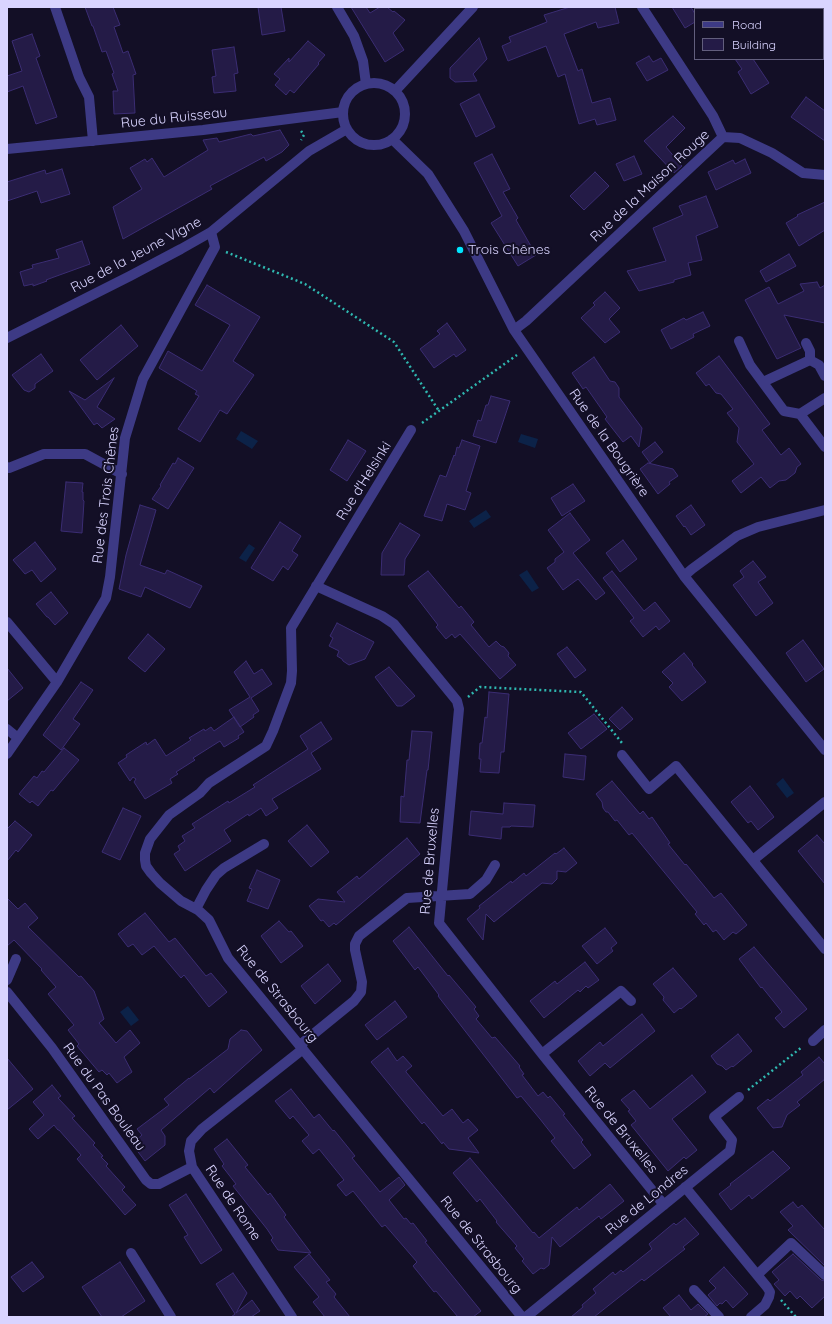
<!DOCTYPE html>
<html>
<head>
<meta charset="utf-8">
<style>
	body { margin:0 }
	#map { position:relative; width:832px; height:1324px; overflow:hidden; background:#130f26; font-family:Quicksand,sans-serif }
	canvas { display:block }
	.frame { position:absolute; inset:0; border:8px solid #d9d4ff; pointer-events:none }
	.legend { position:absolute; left:694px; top:8px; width:130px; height:52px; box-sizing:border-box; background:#130f26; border:1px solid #625e7d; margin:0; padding:5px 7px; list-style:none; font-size:12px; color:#d9d4ff }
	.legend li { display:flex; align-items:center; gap:8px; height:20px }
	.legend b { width:20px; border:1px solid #625e7d }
</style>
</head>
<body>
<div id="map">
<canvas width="832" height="1324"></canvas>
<div class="frame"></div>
<ul class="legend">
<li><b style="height:5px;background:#3d3a85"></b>Road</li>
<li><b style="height:11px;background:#241b47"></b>Building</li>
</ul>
</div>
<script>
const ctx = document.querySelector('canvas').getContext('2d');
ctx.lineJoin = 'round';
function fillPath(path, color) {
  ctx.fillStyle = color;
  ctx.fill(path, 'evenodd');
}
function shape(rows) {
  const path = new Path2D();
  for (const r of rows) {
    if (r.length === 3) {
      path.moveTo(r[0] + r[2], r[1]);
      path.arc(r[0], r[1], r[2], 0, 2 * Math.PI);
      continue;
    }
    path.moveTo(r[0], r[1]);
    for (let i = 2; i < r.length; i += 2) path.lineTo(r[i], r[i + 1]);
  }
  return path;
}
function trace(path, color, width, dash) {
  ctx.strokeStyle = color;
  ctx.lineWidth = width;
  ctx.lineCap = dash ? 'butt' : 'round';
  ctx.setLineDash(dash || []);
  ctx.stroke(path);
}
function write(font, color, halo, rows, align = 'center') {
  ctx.font = font + ' Quicksand,sans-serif';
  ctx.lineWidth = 4;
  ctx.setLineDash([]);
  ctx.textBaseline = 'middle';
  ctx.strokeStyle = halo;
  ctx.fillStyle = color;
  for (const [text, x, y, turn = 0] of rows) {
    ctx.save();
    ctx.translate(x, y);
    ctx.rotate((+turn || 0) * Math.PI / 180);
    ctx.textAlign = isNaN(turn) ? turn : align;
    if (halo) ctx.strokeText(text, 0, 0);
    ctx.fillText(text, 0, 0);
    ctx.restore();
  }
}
fillPath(shape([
	[241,431,258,441,252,449,236,439],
	[521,434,538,439,535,448,518,442],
	[486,510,491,517,474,528,469,521],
	[249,544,255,548,246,562,239,558],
	[527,570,539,588,532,592,519,575],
	[783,778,794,793,787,798,776,784],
	[128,1006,139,1020,131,1026,120,1012]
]), '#0c2248');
const building = shape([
	[85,7,113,7,120,25,114,27,123,53,128,51,136,74,133,75,135,113,114,114,113,91,118,91,112,74,114,73,106,51,102,52,93,26,92,26,85,7],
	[258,7,281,7,285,31,262,35,258,7],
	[351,7,366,7,370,13,380,7,387,7,393,12,394,11,405,20,393,33,404,50,385,62,351,7],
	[570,7,615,7,619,23,598,28,596,22,564,34,578,71,582,69,592,103,610,98,616,120,597,125,595,119,579,124,565,74,558,77,546,46,508,61,502,46,511,42,509,37,547,22,544,15,570,7],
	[672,7,691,7,695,14,695,22,685,28,672,7],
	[32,34,40,56,36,58,57,117,36,124,23,86,7,92,7,76,22,71,12,41,32,34],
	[479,38,487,59,473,74,477,81,455,82,450,78,450,68,479,38],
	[308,41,325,55,318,63,319,64,294,93,290,90,286,95,275,85,280,79,274,74,289,58,289,62,308,41],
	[234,47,238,73,234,74,236,91,214,93,212,77,216,76,212,50,234,47],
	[649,56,653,62,661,58,668,70,647,81,636,63,649,56],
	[735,59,753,59,769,83,751,94,738,72,742,69,735,59],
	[479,94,495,127,476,137,460,104,479,94],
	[806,97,825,111,825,141,791,117,806,97],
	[673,116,685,128,666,147,682,166,674,173,644,141,673,116],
	[280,130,289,145,282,152,266,161,264,157,210,186,212,189,123,239,113,207,142,189,130,168,145,159,147,162,152,158,164,177,208,150,203,140,217,138,219,142,251,134,253,136,280,130],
	[492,154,510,189,503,192,518,218,516,220,536,255,518,266,491,223,502,216,474,163,492,154],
	[634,156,642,174,624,181,616,164,634,156],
	[745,159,751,173,716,190,708,172,733,160,735,164,745,159],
	[62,169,70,194,41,203,37,191,7,201,7,182,45,170,46,174,62,169],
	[595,172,609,186,584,210,570,196,595,172],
	[706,196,718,227,696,236,702,260,688,263,691,275,674,280,674,282,639,291,627,271,666,261,653,228,683,215,679,206,706,196],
	[825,202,825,230,799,246,786,223,798,216,797,215,825,202],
	[82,241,90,264,54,277,46,280,47,281,33,286,33,284,24,286,20,272,33,268,32,265,59,258,56,250,82,241],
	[789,254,796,266,766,282,760,271,789,254],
	[817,282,820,288,825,285,825,323,784,315,801,348,777,359,745,300,769,287,778,304,804,291,800,284,817,282],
	[207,285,260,317,233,361,254,375,227,414,220,410,200,442,178,429,199,396,195,394,197,391,159,368,168,351,202,371,230,325,195,305,207,285],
	[605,292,620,308,609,319,620,332,605,343,581,318,595,305,593,303,605,292],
	[703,312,710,326,693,334,694,337,671,349,661,330,684,318,686,320,703,312],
	[447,323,466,350,456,357,454,354,434,368,420,349,440,334,437,331,447,323],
	[121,325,138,346,97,380,80,360,121,325],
	[41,354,53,371,35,384,35,388,29,392,24,390,12,375,41,354],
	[719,356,770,424,762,430,781,455,789,448,801,464,797,467,795,473,786,480,779,481,770,488,761,477,741,493,732,481,754,464,737,442,739,428,727,413,733,409,721,394,716,393,709,384,706,386,696,373,719,356],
	[594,357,610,381,615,382,619,388,619,397,642,428,639,447,631,436,623,442,605,419,607,417,586,387,583,389,572,373,594,357],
	[114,378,97,407,115,419,102,428,97,423,94,425,69,391,85,400,114,378],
	[491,396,510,401,496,443,473,436,478,420,481,421,486,405,488,405,491,396],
	[348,440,366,451,347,481,330,470,348,440],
	[462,440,480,446,466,491,471,493,465,510,447,504,442,521,424,516,440,475,446,477,454,455,455,456,457,447,459,448,462,440],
	[655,442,663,452,650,463,642,452,655,442],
	[178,458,194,468,168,509,152,499,161,486,160,485,173,463,175,464,178,458],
	[648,463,673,469,678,476,669,482,670,484,658,494,640,469,648,463],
	[66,482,83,483,82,492,83,492,83,500,84,501,82,533,61,531,66,482],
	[573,484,585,501,562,516,551,498,573,484],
	[140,505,156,510,140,565,165,574,167,570,202,586,190,608,145,587,141,597,119,589,126,555,140,505],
	[691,505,705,525,691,535,685,526,684,527,676,516,691,505],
	[570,513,590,540,573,553,605,593,596,600,578,579,563,590,547,568,555,562,555,559,564,552,548,530,570,513],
	[280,522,301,536,292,551,298,555,288,570,283,566,273,581,251,568,280,522],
	[400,523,420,535,405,559,404,575,381,575,382,553,400,523],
	[623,540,637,559,620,572,606,553,623,540],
	[35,542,56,569,41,582,32,570,25,574,13,560,35,542],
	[753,561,766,577,758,582,773,603,756,616,733,585,744,577,740,571,753,561],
	[428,571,459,608,461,606,474,622,471,625,489,647,496,641,501,646,504,647,509,653,508,656,516,665,500,679,460,634,455,638,452,634,446,639,436,627,438,625,408,586,428,571],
	[612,571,644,611,655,602,670,621,659,630,656,626,643,637,630,621,634,618,603,578,612,571],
	[51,592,68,613,55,625,48,617,47,617,36,604,51,592],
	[337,623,374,642,365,659,349,665,343,661,342,659,337,656,339,651,329,646,333,638,330,636,337,623],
	[148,634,165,649,145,672,128,658,148,634],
	[803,640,824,669,806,682,786,653,803,640],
	[567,647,586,670,575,678,557,654,567,647],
	[684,653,693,664,692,665,706,682,682,701,669,687,673,683,662,672,684,653],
	[246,661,254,674,262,669,272,684,251,698,259,711,253,715,254,717,240,727,229,710,250,697,234,672,246,661],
	[389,667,415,696,402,706,397,706,375,677,389,667],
	[7,668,23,688,7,701,7,668],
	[81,682,93,690,73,719,80,724,61,750,43,735,81,682],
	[489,692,509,694,504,752,501,752,499,773,480,772,481,759,479,759,480,743,482,743,485,717,487,718,489,692],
	[622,707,633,719,620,730,609,719,622,707],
	[594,714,607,729,581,749,568,733,594,714],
	[234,717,244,732,238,736,239,738,224,747,220,741,193,758,195,760,176,772,178,774,170,779,172,783,145,799,134,782,136,779,133,777,130,781,118,763,127,757,126,755,146,742,147,745,155,739,166,756,191,740,189,738,204,729,205,731,211,727,214,731,234,717],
	[321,722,332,739,311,753,321,769,272,799,278,808,266,816,261,808,249,816,248,814,224,830,231,841,185,871,174,854,180,850,178,846,185,841,182,836,195,828,192,824,228,801,229,803,255,787,253,785,308,749,300,736,321,722],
	[412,731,432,732,428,770,427,770,420,823,400,822,401,796,404,797,407,760,409,760,412,731],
	[64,748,79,760,53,791,51,790,38,806,32,801,30,803,19,794,34,776,37,778,42,771,44,772,64,748],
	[565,754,586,756,584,780,563,777,565,754],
	[612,781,640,814,643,811,649,819,652,817,670,843,668,844,685,865,686,864,714,898,721,893,747,925,736,934,733,932,724,940,716,930,713,932,706,923,704,925,695,914,697,912,632,833,629,835,617,820,615,821,608,812,606,812,603,808,602,802,596,794,612,781],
	[750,786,774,817,758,830,751,821,748,823,731,802,750,786],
	[504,803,535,805,533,827,511,826,510,827,502,827,501,839,469,835,471,811,503,814,504,803],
	[123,808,141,816,120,860,102,852,123,808],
	[15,821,32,835,18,852,16,850,7,861,7,829,15,821],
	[307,825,329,852,311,867,288,841,307,825],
	[817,835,825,844,825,884,798,851,817,835],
	[407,838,420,854,336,925,334,923,329,927,323,920,321,921,309,906,318,899,345,902,337,892,357,876,359,879,407,838],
	[564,848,577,863,566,872,557,871,557,879,552,884,542,883,494,922,486,914,483,940,467,919,480,908,479,906,511,881,512,883,524,873,526,876,555,853,556,854,564,848],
	[257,870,280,880,268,909,247,901,252,889,249,888,257,870],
	[7,898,18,909,25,903,38,918,28,927,79,977,81,976,94,991,104,1019,99,1023,116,1043,130,1030,140,1043,124,1057,132,1072,117,1083,109,1073,107,1075,102,1070,99,1072,77,1046,79,1044,68,1030,74,1025,48,994,56,987,41,970,42,969,14,940,7,946,7,898],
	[145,913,169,942,175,938,206,976,211,973,227,992,209,1007,184,975,181,978,154,946,142,955,133,944,128,947,118,934,145,913],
	[279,921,289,932,291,931,303,946,281,963,261,936,279,921],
	[409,927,448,976,449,975,476,1007,474,1009,479,1016,476,1019,492,1038,495,1037,520,1066,519,1067,524,1074,522,1075,538,1096,543,1092,548,1098,550,1096,565,1114,563,1115,583,1140,581,1142,591,1155,574,1169,551,1141,555,1138,540,1119,521,1096,517,1098,438,996,439,995,418,967,415,970,393,941,409,927],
	[605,928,617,943,611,948,613,951,597,964,582,946,605,928],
	[754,947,807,1009,784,1028,775,1018,782,1012,762,987,761,988,739,959,754,947],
	[585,962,599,980,588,988,586,986,580,992,578,990,544,1018,530,1001,555,981,557,984,585,962],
	[328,964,341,981,315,1004,301,986,328,964],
	[673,968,697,996,681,1009,680,1008,674,1013,663,1000,664,997,653,984,673,968],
	[395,1001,407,1017,377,1040,365,1025,395,1001],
	[642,1014,655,1031,610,1068,605,1063,590,1076,578,1061,600,1042,603,1046,642,1014],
	[241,1030,247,1031,262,1050,214,1093,210,1088,161,1130,165,1136,165,1145,145,1161,132,1144,142,1135,137,1129,169,1105,164,1099,189,1078,189,1079,228,1049,230,1039,241,1030],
	[738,1034,752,1051,733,1067,732,1066,726,1070,722,1066,717,1064,711,1056,738,1034],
	[388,1048,397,1061,403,1056,412,1066,406,1071,406,1072,443,1116,452,1109,463,1123,468,1119,478,1130,468,1138,479,1153,449,1149,443,1142,442,1144,424,1122,422,1124,371,1062,388,1048],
	[819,1057,825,1064,825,1079,797,1102,800,1105,787,1115,782,1127,773,1128,757,1108,768,1099,770,1101,803,1075,801,1072,819,1057],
	[7,1058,33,1089,7,1110,7,1058],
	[692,1075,706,1092,672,1119,697,1150,686,1159,684,1157,668,1171,631,1125,636,1121,628,1111,630,1110,621,1100,634,1090,650,1109,692,1075],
	[52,1085,61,1096,58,1098,75,1116,72,1118,95,1143,93,1145,103,1156,101,1157,108,1164,106,1166,125,1187,122,1190,136,1205,125,1215,77,1159,81,1155,59,1130,58,1130,54,1125,38,1139,29,1129,44,1115,33,1102,52,1085],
	[291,1089,314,1118,319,1114,333,1131,334,1130,355,1156,352,1158,380,1192,399,1177,405,1185,389,1200,404,1219,406,1218,411,1224,413,1223,427,1241,425,1242,481,1311,473,1317,458,1317,436,1291,434,1292,413,1266,417,1262,385,1225,382,1227,353,1191,346,1196,337,1185,344,1180,319,1149,313,1154,302,1141,309,1135,293,1116,290,1119,275,1101,291,1089],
	[227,1139,248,1165,245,1167,268,1195,270,1193,286,1215,284,1217,311,1253,278,1250,271,1240,273,1238,267,1229,233,1186,236,1184,222,1166,224,1164,214,1149,227,1139],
	[773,1151,790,1168,752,1199,749,1195,731,1210,719,1194,731,1185,730,1184,773,1151],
	[470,1158,533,1233,534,1232,539,1238,577,1207,579,1210,610,1184,624,1201,601,1219,599,1216,560,1247,552,1237,549,1265,544,1269,541,1268,533,1274,522,1261,524,1259,515,1248,517,1246,496,1222,497,1221,480,1199,477,1202,453,1173,470,1158],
	[186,1194,222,1250,201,1264,184,1237,188,1235,169,1205,186,1194],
	[793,1202,798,1208,802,1205,825,1230,825,1266,788,1230,793,1226,780,1212,793,1202],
	[685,1218,699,1234,683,1247,685,1249,644,1281,642,1279,594,1317,571,1317,583,1307,582,1305,596,1293,593,1289,613,1272,615,1275,621,1270,623,1272,652,1249,649,1244,662,1233,674,1223,676,1225,685,1218],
	[309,1254,330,1280,326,1282,336,1294,334,1297,350,1317,325,1317,313,1302,319,1297,294,1267,309,1254],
	[793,1254,821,1280,825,1281,825,1296,812,1308,800,1296,797,1299,790,1291,785,1296,774,1284,779,1280,772,1272,793,1254],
	[32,1262,44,1277,23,1292,11,1277,32,1262],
	[120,1262,145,1301,121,1317,102,1317,82,1287,120,1262],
	[724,1267,748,1294,733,1308,726,1300,722,1304,720,1303,717,1306,708,1295,716,1288,709,1281,724,1267],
	[233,1273,247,1293,236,1313,252,1300,260,1311,251,1317,231,1317,235,1314,216,1284,233,1273],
	[679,1295,691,1310,698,1304,708,1314,704,1317,671,1317,663,1308,679,1295]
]);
fillPath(building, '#241b47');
trace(building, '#3b2d73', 1);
trace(shape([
	[301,131,304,135,301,140],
	[226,252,305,284,394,342,439,411],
	[422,423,517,355],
	[468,697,480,687,581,692,622,743],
	[748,1090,802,1047],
	[781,1300,796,1317]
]), '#2fb8b0', 2.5, [2, 3]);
trace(shape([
	[55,7,79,77,89,97,93,141],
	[337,7,354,36,363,61,366,84],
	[642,7,713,116,723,137],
	[374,114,31],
	[395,91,473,7],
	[392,139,428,174,464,231,514,330,684,576,825,750],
	[7,149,203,130,343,112],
	[514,330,526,321,723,137,740,138,772,153,803,173,825,175],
	[7,338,130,276,181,249,211,232,309,151,347,129],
	[739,341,750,365,784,411,800,414,825,447],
	[806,343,810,351,810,360],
	[763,382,810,360,819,365,825,376],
	[800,414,825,398],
	[411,430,291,628,292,671,291,683,273,731,266,746,209,783,200,793,169,815,150,839,145,853,145,860,146,866,151,873,160,883,181,901,198,910,209,920,228,958,522,1317],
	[7,467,9,468,44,454,85,454,122,474],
	[684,576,692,569,737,536,758,527,825,510],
	[316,586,382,616,394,624,457,701,459,709,439,923,542,1054,664,1205],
	[7,622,57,682],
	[7,729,18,738],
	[7,754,57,682,106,598,110,577,125,438,143,379,215,247,211,232],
	[622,755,649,789,676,766,825,949],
	[753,860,825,802],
	[196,909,206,890,216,875,224,868,264,844],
	[7,980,16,959],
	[7,992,52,1048,146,1180,151,1184,159,1184,192,1167],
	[813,1041,825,1030],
	[300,1045,354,1001,361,992,362,982,355,950,355,944,359,936,407,898,470,894,486,880,495,865],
	[542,1054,621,991,631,1001],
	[685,1187,767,1287,770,1292,769,1297,765,1305,751,1317],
	[131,1253,171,1317],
	[758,1274,791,1243,825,1275],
	[694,1290,719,1317],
	[292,1317,192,1167,189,1151,191,1141,202,1129,303,1049],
	[526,1317,730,1151,732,1140,714,1117,739,1097]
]), '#3d3a85', 10);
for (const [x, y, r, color] of [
	[460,250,4,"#00e5ff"]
]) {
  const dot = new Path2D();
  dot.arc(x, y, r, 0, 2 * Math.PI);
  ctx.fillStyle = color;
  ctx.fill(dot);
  trace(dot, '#130f26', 1.5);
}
write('14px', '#d9d4ff', '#130f26', [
	["Rue du Ruisseau",174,118,-6],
	["Rue de la Maison Rouge",650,186,-43],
	["Rue de la Jeune Vigne",136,255,-28],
	["Rue de la Bougrière",609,443,55],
	["Rue d'Helsinki",364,481,-58],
	["Rue des Trois Chênes",106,495,-83],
	["Rue de Bruxelles",430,861,-85],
	["Rue de Strasbourg",277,994,51],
	["Rue du Pas Bouleau",104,1097,54],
	["Rue de Bruxelles",621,1130,51],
	["Rue de Londres",647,1200,-39],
	["Rue de Rome",233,1203,56],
	["Rue de Strasbourg",481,1245,51]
]);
write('14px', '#d9d4ff', '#130f26', [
	["Trois Chênes",468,250]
], 'left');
</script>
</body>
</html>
